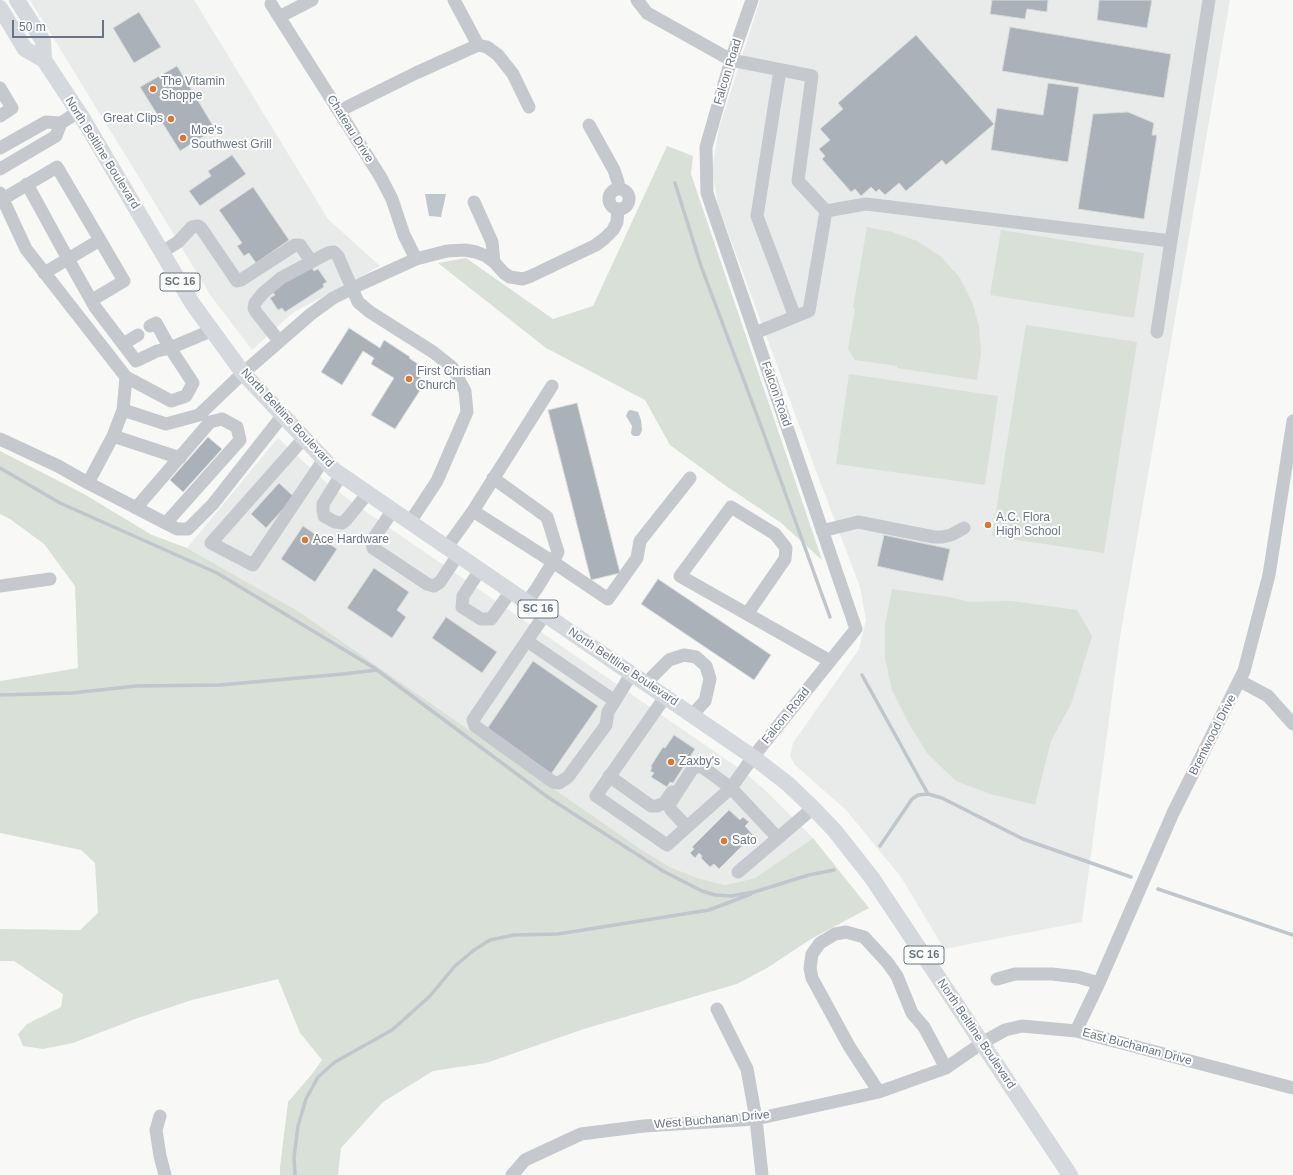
<!DOCTYPE html>
<html>
<head>
<meta charset="utf-8">
<style>
	body { margin:0 }
	#map { position:relative; width:1293px; height:1175px; overflow:hidden; background:#f8f9f7; font-family:Arial,sans-serif }
	canvas { display:block }
	.scale { position:absolute; left:12px; top:20px; width:92px; height:18px; box-sizing:border-box; border:2px solid #697486; border-top:0; padding-left:5px; font-size:12px; line-height:14px; white-space:nowrap; color:#697486; -webkit-text-stroke:3px #fff; paint-order:stroke }
</style>
</head>
<body>
<div id="map">
<canvas width="1293" height="1175"></canvas>
<div class="scale">50 m</div>
</div>
<script>
const ctx = document.querySelector('canvas').getContext('2d');
ctx.lineJoin = 'round';
function fillPath(path, color) {
  ctx.fillStyle = color;
  ctx.fill(path, 'evenodd');
}
function shape(rows) {
  const path = new Path2D();
  for (const r of rows) {
    if (r.length === 3) {
      path.moveTo(r[0] + r[2], r[1]);
      path.arc(r[0], r[1], r[2], 0, 2 * Math.PI);
      continue;
    }
    path.moveTo(r[0], r[1]);
    for (let i = 2; i < r.length; i += 2) path.lineTo(r[i], r[i + 1]);
  }
  return path;
}
function trace(path, color, width, dash) {
  ctx.strokeStyle = color;
  ctx.lineWidth = width;
  ctx.lineCap = dash ? 'butt' : 'round';
  ctx.setLineDash(dash || []);
  ctx.stroke(path);
}
function write(font, color, halo, rows, align = 'center') {
  ctx.font = font + ' Arial,sans-serif';
  ctx.lineWidth = 4;
  ctx.setLineDash([]);
  ctx.textBaseline = 'middle';
  ctx.strokeStyle = halo;
  ctx.fillStyle = color;
  for (const [text, x, y, turn = 0] of rows) {
    ctx.save();
    ctx.translate(x, y);
    ctx.rotate((+turn || 0) * Math.PI / 180);
    ctx.textAlign = isNaN(turn) ? turn : align;
    if (halo) ctx.strokeText(text, 0, 0);
    ctx.fillText(text, 0, 0);
    ctx.restore();
  }
}
fillPath(shape([
	[30,0,194,0,328,219,380,266,294,312,252,350,211,296,151,197],
	[760,0,1230,0,1120,637,1082,922,944,949,901,877,846,810,795,765,790,756,793,743,859,649,866,620,860,587,813,463,718,205,712,168,719,128],
	[278,438,329,485,365,511,740,769,764,789,813,838,755,878,725,885,697,878,668,866,642,850,298,611,187,548]
]), '#e9eaea');
fillPath(shape([
	[667,146,693,156,691,174,822,560,780,522,726,486,670,445,645,400,546,348,438,263,466,258,553,319,593,306],
	[867,227,892,232,917,241,940,256,960,278,972,302,979,326,981,352,977,380,897,368,897,366,855,360,848,349,855,309,853,308],
	[1001,230,1144,253,1134,318,990,295],
	[1026,325,1137,342,1104,553,992,536],
	[849,374,998,396,985,485,836,464],
	[0,451,84,494,152,535,187,548,298,611,642,850,668,866,697,878,725,885,755,878,813,838,869,908,811,939,767,968,737,984,584,1029,486,1063,433,1071,383,1102,341,1148,338,1175,280,1175,280,1167,288,1102,312,1074,322,1060,300,1033,278,979,192,1000,138,1018,73,1043,43,1049,23,1046,18,1034,27,1024,61,1007,63,994,14,961,0,961,0,929,80,930,98,913,95,863,81,850,0,833,0,681,78,668,75,586,44,544,10,519,0,514],
	[892,589,950,597,970,602,1011,601,1077,610,1092,636,1071,704,1051,741,1035,805,990,794,956,781,927,753,908,722,892,690,885,658,885,625]
]), '#d9e0d8');
fillPath(shape([
	[425,194,446,194,441,217,429,216],
	[631,410,638,412,641,420,642,430,640,435,638,436,634,436,632,435,631,433,632,426,626,416,628,411]
]), '#bfc6cc');
trace(shape([
	[675,183,701,266,761,426,830,617],
	[0,468,60,503,217,573,376,669],
	[862,675,928,794],
	[0,695,72,693,136,686,220,685,343,674,377,670,549,798,663,871,702,891,715,895,731,896,754,892,809,875,834,870],
	[880,846,912,799,918,795,928,794,942,798,1023,839,1131,877],
	[1158,889,1293,935],
	[295,1175,294,1157,298,1126,306,1099,318,1077,335,1062,392,1030,429,997,455,966,474,950,490,940,514,935,558,934,709,910,751,894]
]), '#bfc6cc', 3.5);
const building = shape([
	[992,0,1048,0,1047,12,1027,9,1025,19,990,14,992,0],
	[1099,0,1152,0,1147,28,1097,20,1099,0],
	[139,12,161,47,134,63,113,28,139,12],
	[1010,27,1171,54,1164,98,1002,71,1010,27],
	[916,35,994,124,946,165,942,160,906,191,899,183,885,195,879,189,876,192,871,187,861,196,855,189,851,192,822,159,825,156,819,149,830,140,820,129,843,109,838,103,916,35],
	[177,66,215,129,180,151,140,87,177,66],
	[1048,83,1079,87,1068,162,991,150,997,108,1043,115,1048,83],
	[1128,112,1154,123,1152,135,1157,135,1144,219,1078,209,1093,114,1128,112],
	[232,155,246,174,200,206,189,191,211,176,208,171,232,155],
	[253,187,289,240,256,263,249,253,244,256,237,246,242,243,219,210,253,187],
	[310,265,314,271,318,269,327,282,323,284,324,287,285,312,282,308,278,310,270,298,275,295,271,290,310,265],
	[349,328,380,348,384,340,410,357,409,358,421,366,416,375,426,381,395,429,371,415,394,378,371,364,374,358,363,351,342,385,321,372,349,328],
	[577,403,620,573,591,580,548,410,577,403],
	[208,437,222,449,183,492,170,480,208,437],
	[279,483,294,497,266,528,251,514,279,483],
	[303,526,337,549,315,582,281,559,303,526],
	[884,535,950,549,943,581,877,566,884,535],
	[374,568,409,592,397,610,406,617,392,638,347,608,374,568],
	[658,579,771,655,754,680,641,604,658,579],
	[446,617,497,652,482,673,432,638,446,617],
	[533,661,598,706,551,774,487,729,533,661],
	[674,735,695,749,673,783,670,782,667,787,651,777,654,773,650,771,652,768,651,766,663,747,665,748,674,735],
	[729,810,740,820,743,817,749,822,745,826,753,835,719,869,714,864,710,867,701,858,702,856,699,853,695,858,690,853,694,849,692,847,729,810]
]);
fillPath(building, '#abb1b9');
trace(building, '#dadbd9', 1);
trace(shape([
	[454,0,478,45],
	[637,0,647,13,731,60,812,76,798,181,826,211,809,311,755,333],
	[752,0,731,60,706,147,707,193,856,629,753,757,731,788,778,838,813,808],
	[271,4,380,176,392,199,404,235,416,259],
	[279,17,312,0],
	[780,70,757,216,795,317],
	[0,88,12,108,0,116],
	[339,111,416,73,478,45,487,47,498,55,513,74,529,107],
	[589,125,614,170,618,182,619,189],
	[0,148,46,122,61,123,78,112],
	[0,169,56,136,61,123],
	[27,184,68,259,100,240,124,281,92,300],
	[619,199,10],
	[0,193,26,249,126,377,123,410,166,424,199,415,243,373,311,314,333,298,361,284,416,259,447,251,465,250,476,252,486,256,494,262,504,273,510,277,523,279,531,276,596,245,605,238,613,230,617,222,618,209],
	[3,199,57,167,100,240],
	[474,202,492,242,494,262],
	[826,211,866,204,1171,241,1157,332],
	[1171,241,1209,0],
	[162,252,178,242,192,227,198,226,201,228,237,281,241,280,295,245,300,245,311,261],
	[44,273,68,259,95,307,136,361,157,351,170,348,213,330],
	[279,341,256,312,254,308,255,303,263,293,281,278,328,253,334,252,338,256,358,302,370,312,433,352,452,367,465,391,467,412,437,481,410,522],
	[123,344,138,335],
	[126,377,171,401,186,396,193,383,170,348,156,323,150,326],
	[123,410,113,436,88,483,177,529,188,529,213,504,283,415],
	[113,436,180,458],
	[304,438,211,543,253,565,324,459],
	[0,439,58,466,88,483],
	[341,475,323,504,323,511,324,516,335,522,342,523,346,520,368,493],
	[493,478,547,517,558,552,553,562,608,599,637,558,640,541,690,478],
	[136,508,210,422,222,419,237,427,240,440,166,523],
	[393,510,374,538,372,543,373,548,427,584,434,586,440,582,458,555],
	[473,511,552,386],
	[822,531,858,522,934,537,942,537,951,535,964,528],
	[447,547,473,511,553,562,537,588,527,602],
	[480,570,463,596,462,607,481,619,491,619,511,591],
	[0,586,50,579],
	[545,614,473,720,475,726,553,782,559,783,568,777,606,725,608,712,632,673],
	[747,614,785,559,786,548,775,534,731,507,680,576,830,661],
	[527,641,615,701],
	[1240,681,1268,696,1293,724],
	[646,683,669,660,684,655,696,657,706,666,710,679,705,701,692,715],
	[665,697,596,796,667,845,687,827,731,788,701,766,693,768,669,805,671,810,687,827],
	[609,776,651,806,657,806,664,803,672,792],
	[738,872,778,838],
	[997,979,1015,974,1052,974,1078,977,1099,983],
	[717,1009,747,1069,756,1119,762,1175],
	[1076,1031,1099,983,1173,813,1244,671,1269,575,1293,421],
	[879,1092,849,1046,812,978,810,968,812,954,820,943,835,934,846,932,864,937,887,962,897,976,912,1013,924,1027,946,1068],
	[160,1116,156,1130,160,1156,165,1175],
	[512,1175,525,1160,581,1134,644,1126,756,1119,879,1092,946,1068,982,1043,1005,1030,1022,1026,1076,1031,1293,1088]
]), '#c5c8cc', 13);
trace(shape([
	[17,0,43,41,44,60],
	[0,8,25,49,44,60,83,119,192,303,243,373,334,470,753,757,788,784,813,808,835,831,872,878,1070,1175]
]), '#d5d8dd', 16);
for (const [x, y, r, color] of [
	[153,89,4,"#dd7633"],
	[171,119,4,"#dd7633"],
	[183,138,4,"#dd7633"],
	[409,379,4,"#dd7633"],
	[988,525,4,"#dd7633"],
	[305,540,4,"#dd7633"],
	[671,762,4,"#dd7633"],
	[724,841,4,"#dd7633"]
]) {
  const dot = new Path2D();
  dot.arc(x, y, r, 0, 2 * Math.PI);
  ctx.fillStyle = color;
  ctx.fill(dot);
  trace(dot, '#fff', 1.5);
}
for (const [x, y, w] of [
	[180,282,40],
	[538,609,40],
	[924,955,40]
]) {
  const box = new Path2D();
  box.roundRect(x - w / 2, y - 9, w, 18, 3);
  ctx.fillStyle = '#fff';
  ctx.fill(box);
  trace(box, '#697486', 1);
}
write('bold 11px', '#697486', null, [
	["SC 16",180,282],
	["SC 16",538,609],
	["SC 16",924,955]
]);
write('12px', '#697486', '#fff', [
	["Falcon Road",728,72,-73],
	["Chateau Drive",350,129,58],
	["North Beltline Boulevard",102,153,58],
	["Falcon Road",776,394,71],
	["North Beltline Boulevard",287,418,47],
	["North Beltline Boulevard",623,667,34],
	["Falcon Road",786,716,-51],
	["Brentwood Drive",1213,735,-63],
	["North Beltline Boulevard",976,1034,56],
	["East Buchanan Drive",1137,1047,15],
	["West Buchanan Drive",712,1120,-5]
]);
write('12px', '#697486', '#fff', [
	["The Vitamin",161,82],
	["Shoppe",161,96],
	["Great Clips",163,119,"right"],
	["Moe's",191,131],
	["Southwest Grill",191,145],
	["First Christian",417,372],
	["Church",417,386],
	["A.C. Flora",996,518],
	["High School",996,532],
	["Ace Hardware",313,540],
	["Zaxby's",679,762],
	["Sato",732,841]
], 'left');
</script>
</body>
</html>
